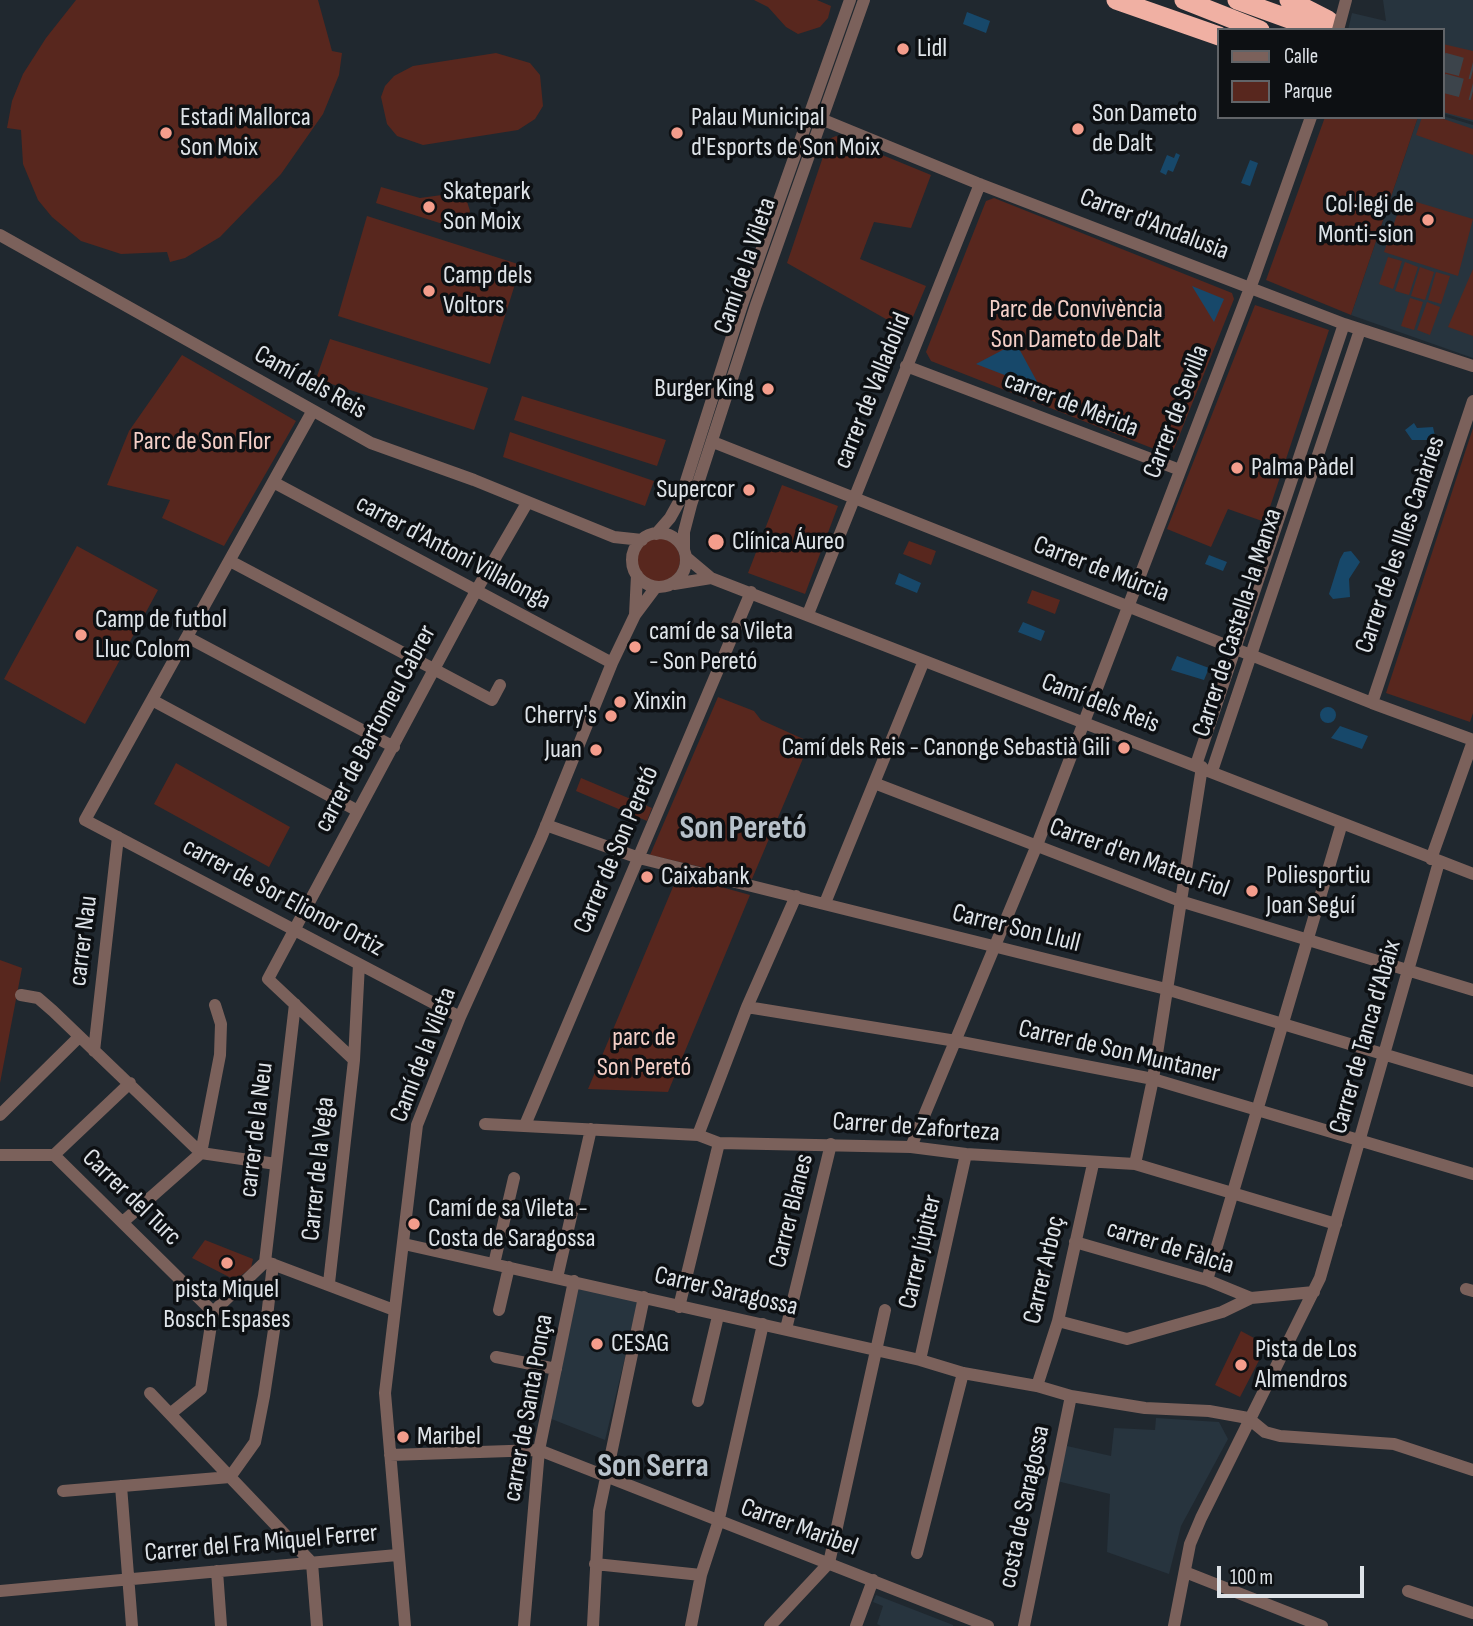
<!DOCTYPE html>
<html>
<head>
<meta charset="utf-8">
<style>
	body { margin:0 }
	#map { position:relative; width:1473px; height:1626px; overflow:hidden; background:#20282f; font-family:"Sofia Sans Condensed",sans-serif }
	canvas { display:block }
	.legend { position:absolute; left:1217px; top:28px; width:228px; height:91px; box-sizing:border-box; background:#0d1013; border:2px solid #616468; margin:0; padding:9px 12px; list-style:none; font-size:21px; color:#dee3e8 }
	.legend li { display:flex; align-items:center; gap:14px; height:35px }
	.legend b { width:35px; border:2px solid #616468 }
	.scale { position:absolute; left:1217px; top:1566px; width:147px; height:32px; box-sizing:border-box; border:4px solid #dee3e8; border-top:0; padding-left:9px; font-size:21px; line-height:24px; white-space:nowrap; color:#dee3e8; -webkit-text-stroke:5px #0d1013; paint-order:stroke }
</style>
</head>
<body>
<div id="map">
<canvas width="1473" height="1626"></canvas>
<ul class="legend">
<li><b style="height:9px;background:#7b615b"></b>Calle</li>
<li><b style="height:19px;background:#58271e"></b>Parque</li>
</ul>
<div class="scale">100 m</div>
</div>
<script>
const ctx = document.querySelector('canvas').getContext('2d');
ctx.lineJoin = 'round';
function fillPath(path, color) {
  ctx.fillStyle = color;
  ctx.fill(path, 'evenodd');
}
function shape(rows) {
  const path = new Path2D();
  for (const r of rows) {
    if (r.length === 3) {
      path.moveTo(r[0] + r[2], r[1]);
      path.arc(r[0], r[1], r[2], 0, 2 * Math.PI);
      continue;
    }
    path.moveTo(r[0], r[1]);
    for (let i = 2; i < r.length; i += 2) path.lineTo(r[i], r[i + 1]);
  }
  return path;
}
function trace(path, color, width, dash) {
  ctx.strokeStyle = color;
  ctx.lineWidth = width;
  ctx.lineCap = dash ? 'butt' : 'round';
  ctx.setLineDash(dash || []);
  ctx.stroke(path);
}
function write(font, color, halo, rows, align = 'center') {
  ctx.font = font + ' "Sofia Sans Condensed",sans-serif';
  ctx.lineWidth = 7;
  ctx.setLineDash([]);
  ctx.textBaseline = 'middle';
  ctx.strokeStyle = halo;
  ctx.fillStyle = color;
  for (const [text, x, y, turn = 0] of rows) {
    ctx.save();
    ctx.translate(x, y);
    ctx.rotate((+turn || 0) * Math.PI / 180);
    ctx.textAlign = isNaN(turn) ? turn : align;
    if (halo) ctx.strokeText(text, 0, 0);
    ctx.fillText(text, 0, 0);
    ctx.restore();
  }
}
fillPath(shape([
	[1383,0,1473,0,1473,122,1443,113,1443,30,1348,30,1352,13,1386,21],
	[1443,116,1473,125,1473,358,1351,315,1418,117],
	[582,1288,635,1300,638,1304,605,1440,549,1418,577,1290],
	[1156,1418,1219,1422,1228,1439,1181,1526,1169,1574,1107,1552,1110,1494,1057,1481,1067,1446,1111,1456,1114,1428,1155,1430],
	[876,1595,953,1625,953,1626,881,1626,877,1624,883,1606,873,1602]
]), '#27343e');
fillPath(shape([
	[76,0,318,0,332,51,342,53,339,75,323,114,281,174,220,237,185,258,170,262,167,252,121,254,81,241,52,217,38,200,23,164,21,130,7,128,12,101,23,74,46,38],
	[754,0,817,0,831,6,828,18,820,27,798,34,786,27,768,7],
	[1443,44,1473,51,1473,120,1443,112],
	[496,53,530,63,540,75,543,106,535,119,518,130,423,145,397,136,387,124,381,97,385,86,394,76,413,66],
	[1325,117,1418,117,1351,315,1266,280],
	[1422,117,1438,117,1473,129,1473,155,1416,135],
	[836,136,931,175,911,228,874,222,860,259,926,286,907,331,787,263,829,139],
	[381,187,420,198,464,192,470,211,462,230,376,203],
	[994,198,1232,293,1234,299,1174,449,1167,454,931,361,926,352,986,201],
	[1403,198,1473,219,1458,276,1384,252],
	[367,216,521,265,490,364,338,316],
	[1388,257,1402,261,1393,289,1379,284],
	[1405,262,1418,267,1409,295,1395,291],
	[1420,267,1434,272,1425,300,1411,296],
	[1473,269,1473,336,1448,327],
	[1436,272,1450,276,1441,304,1428,300],
	[1410,298,1423,302,1414,330,1401,326],
	[1427,302,1440,307,1430,335,1417,330],
	[1255,305,1329,330,1265,522,1228,509,1211,547,1167,529],
	[330,339,488,388,474,430,316,379],
	[182,355,296,421,224,546,162,518,170,500,107,485,129,431],
	[522,396,666,440,657,466,514,420],
	[1473,428,1473,713,1470,722,1386,693],
	[510,432,654,481,645,506,503,457],
	[782,485,838,506,805,594,748,573],
	[658,560,22],
	[909,541,936,551,931,565,903,554],
	[77,546,158,590,85,724,4,679],
	[1032,590,1060,600,1055,614,1027,603],
	[718,697,754,711,761,720,810,742,752,879,650,855],
	[176,763,290,827,269,867,154,804],
	[581,778,652,808,647,821,576,791],
	[678,875,750,895,668,1092,588,1089],
	[0,960,22,968,0,1083],
	[205,1240,253,1259,251,1268,235,1280,192,1258],
	[1241,1331,1267,1345,1240,1397,1215,1385]
]), '#58271e');
fillPath(shape([
	[967,12,990,21,986,33,963,24],
	[1176,153,1180,155,1173,172,1168,170,1166,175,1160,172,1167,155,1174,158],
	[1250,160,1258,163,1250,186,1241,183],
	[1192,286,1224,299,1214,322],
	[1016,343,1041,389,976,364],
	[1414,423,1417,428,1433,427,1435,436,1431,440,1412,440,1405,430],
	[1351,551,1360,562,1349,579,1350,597,1333,599,1329,594,1340,559,1344,552],
	[1209,555,1227,562,1223,571,1205,564],
	[899,573,921,583,917,593,895,584],
	[1023,622,1045,631,1041,641,1018,632],
	[1177,656,1209,668,1204,680,1171,670],
	[1328,715,8],
	[1340,726,1368,736,1362,749,1331,738]
]), '#17486a');
trace(shape([
	[1443,62,1473,70],
	[1443,83,1473,91]
]), '#3c444b', 19, [19, 10]);
trace(shape([
	[821,119,977,183,1344,324,1473,366],
	[0,235,371,443,474,480,614,537,642,540],
	[906,366,1180,470],
	[312,412,85,820,460,1017],
	[713,442,1372,703,1473,740],
	[273,482,612,663],
	[659,560,27],
	[656,534,670,518,680,500,742,305,850,0],
	[684,550,684,532,691,505,756,305,864,0],
	[686,557,711,578,1473,874],
	[230,561,492,700,500,685],
	[674,584,711,578],
	[808,614,980,184],
	[635,615,637,575],
	[187,637,394,747],
	[152,700,358,811],
	[1372,703,1473,401],
	[1196,765,1344,324],
	[1212,771,1360,330],
	[874,783,1180,901,1473,990],
	[546,825,639,858,1166,989,1473,1081],
	[1431,859,1473,741],
	[825,903,923,663],
	[21,995,38,998,53,1011,201,1153,276,1164],
	[747,1007,956,1041,1153,1079,1473,1174],
	[94,1051,118,837],
	[354,1060,268,979,476,591,527,503],
	[0,1115,79,1037],
	[485,1124,698,1135,719,1143,911,1147,966,1154,1135,1164,1336,1224],
	[525,1125,751,592],
	[698,1135,747,1007,796,896],
	[911,1147,1037,845,1255,275,1311,117],
	[0,1155,54,1155,213,1312],
	[54,1155,130,1083],
	[1135,1164,1153,1079,1202,767],
	[124,1221,201,1153,220,1055,221,1024,215,1005],
	[1075,1242,1207,1280,1251,1298],
	[404,1244,920,1360,963,1373,1037,1386,1071,1396,1145,1408,1209,1411,1248,1418,1265,1432,1280,1436,1394,1444,1473,1470],
	[265,1262,295,1004],
	[267,1262,394,1310],
	[494,1264,514,1178],
	[557,1278,591,1129],
	[1207,1280,1342,823],
	[329,1283,354,1060,359,964],
	[1466,1289,1473,1291],
	[679,1307,719,1143],
	[499,1310,509,1267],
	[1058,1321,1127,1339,1222,1312,1251,1298,1314,1292],
	[786,1329,831,1144],
	[496,1357,556,1369],
	[920,1360,966,1154],
	[1037,1386,1058,1321,1093,1164],
	[150,1393,312,1563,317,1626],
	[698,1401,718,1316],
	[170,1414,201,1389,213,1312,265,1262],
	[390,1455,539,1450,988,1626],
	[230,1477,255,1442,264,1396,274,1330,267,1317,273,1264],
	[121,1486,132,1626],
	[63,1491,230,1477],
	[917,1553,963,1373],
	[595,1564,701,1575],
	[217,1571,221,1626],
	[1185,1572,1322,1626],
	[0,1591,397,1555],
	[1408,1591,1473,1613],
	[405,1626,385,1393,417,1125,460,1017,541,838,612,663,635,615,656,587],
	[524,1626,539,1450,574,1281],
	[593,1626,599,1511,644,1297],
	[691,1626,701,1575,718,1523,763,1324],
	[770,1626,829,1563,885,1310],
	[856,1626,873,1580],
	[1024,1626,1071,1396],
	[1174,1626,1190,1544,1201,1518,1320,1278,1439,862]
]), '#7b615b', 12);
trace(shape([
	[1116,0,1219,36],
	[1184,0,1260,30],
	[1237,0,1320,30],
	[1289,0,1328,20]
]), '#f0b0a3', 19);
trace(shape([
	[1338,30,1346,0]
]), '#7b615b', 12);
for (const [x, y, r, color] of [
	[903,49,7,"#f49d8c"],
	[1078,129,7,"#f49d8c"],
	[166,133,7,"#f49d8c"],
	[677,133,7,"#f49d8c"],
	[429,207,7,"#f49d8c"],
	[1428,220,7,"#f49d8c"],
	[429,291,7,"#f49d8c"],
	[768,389,7,"#f49d8c"],
	[1237,468,7,"#f49d8c"],
	[749,490,7,"#f49d8c"],
	[716,542,9,"#f49d8c"],
	[81,635,7,"#f49d8c"],
	[635,647,7,"#f49d8c"],
	[620,702,7,"#f49d8c"],
	[611,716,7,"#f49d8c"],
	[1124,748,7,"#f49d8c"],
	[596,750,7,"#f49d8c"],
	[647,877,7,"#f49d8c"],
	[1252,891,7,"#f49d8c"],
	[414,1224,7,"#f49d8c"],
	[227,1263,7,"#f49d8c"],
	[597,1344,7,"#f49d8c"],
	[1241,1365,7,"#f49d8c"],
	[403,1437,7,"#f49d8c"]
]) {
  const dot = new Path2D();
  dot.arc(x, y, r, 0, 2 * Math.PI);
  ctx.fillStyle = color;
  ctx.fill(dot);
  trace(dot, '#0d1013', 2.5);
}
write('26px', '#dee3e8', '#0d1013', [
	["Lidl",917,49],
	["Son Dameto",1092,114],
	["de Dalt",1092,144],
	["Estadi Mallorca",180,118],
	["Son Moix",180,148],
	["Palau Municipal",691,118],
	["d'Esports de Son Moix",691,148],
	["Skatepark",443,192],
	["Son Moix",443,222],
	["Col·legi de",1414,205,"right"],
	["Monti-sion",1414,235,"right"],
	["Camp dels",443,276],
	["Voltors",443,306],
	["Burger King",754,389,"right"],
	["Palma Pàdel",1251,468],
	["Supercor",735,490,"right"],
	["Clínica Áureo",732,542],
	["Camp de futbol",95,620],
	["Lluc Colom",95,650],
	["camí de sa Vileta",649,632],
	["- Son Peretó",649,662],
	["Xinxin",634,702],
	["Cherry's",597,716,"right"],
	["Camí dels Reis - Canonge Sebastià Gili",1110,748,"right"],
	["Juan",582,750,"right"],
	["Poliesportiu",1266,876],
	["Joan Seguí",1266,906],
	["Caixabank",661,877],
	["Camí de sa Vileta -",428,1209],
	["Costa de Saragossa",428,1239],
	["pista Miquel",227,1290,"center"],
	["Bosch Espases",227,1320,"center"],
	["CESAG",611,1344],
	["Pista de Los",1255,1350],
	["Almendros",1255,1380],
	["Maribel",417,1437]
], 'left');
write('26px', '#dee3e8', '#0d1013', [
	["Carrer d'Andalusia",1154,225,21],
	["Camí de la Vileta",746,266,-71],
	["Camí dels Reis",310,383,29],
	["carrer de Valladolid",873,391,-68],
	["carrer de Mèrida",1071,405,21],
	["Carrer de Sevilla",1177,412,-69],
	["Carrer de les Illes Canàries",1401,545,-71],
	["carrer d'Antoni Villalonga",453,553,28],
	["Carrer de Múrcia",1101,570,21],
	["Carrer de Castella-la Manxa",1238,623,-72],
	["Camí dels Reis",1100,704,21],
	["carrer de Bartomeu Cabrer",376,729,-62],
	["Carrer de Son Peretó",617,850,-67],
	["Carrer d'en Mateu Fiol",1139,859,20],
	["carrer de Sor Elionor Ortiz",283,898,28],
	["Carrer Son Llull",1016,929,14],
	["carrer Nau",84,941,-83],
	["Carrer de Tanca d'Abaix",1366,1037,-74],
	["Carrer de Son Muntaner",1119,1052,13],
	["Camí de la Vileta",424,1055,-69],
	["Carrer de Zaforteza",916,1128,4],
	["carrer de la Neu",257,1130,-83],
	["Carrer de la Vega",319,1169,-84],
	["Carrer del Turc",131,1198,44],
	["Carrer Blanes",792,1211,-76],
	["carrer de Fàlcia",1170,1248,17],
	["Carrer Júpiter",921,1252,-77],
	["Carrer Arboç",1045,1270,-77],
	["Carrer Saragossa",726,1292,13],
	["carrer de Santa Ponça",529,1408,-80],
	["costa de Saragossa",1025,1507,-78],
	["Carrer Maribel",799,1528,20],
	["Carrer del Fra Miquel Ferrer",261,1544,-5]
]);
write('26px', '#f4cfc7', '#0d1013', [
	["Parc de Convivència",1076,310],
	["Son Dameto de Dalt",1076,340],
	["Parc de Son Flor",202,442],
	["parc de",644,1038],
	["Son Peretó",644,1068]
]);
write('bold 33px', '#b7c1ca', '#0d1013', [
	["Son Peretó",743,830],
	["Son Serra",653,1468]
]);
</script>
</body>
</html>
